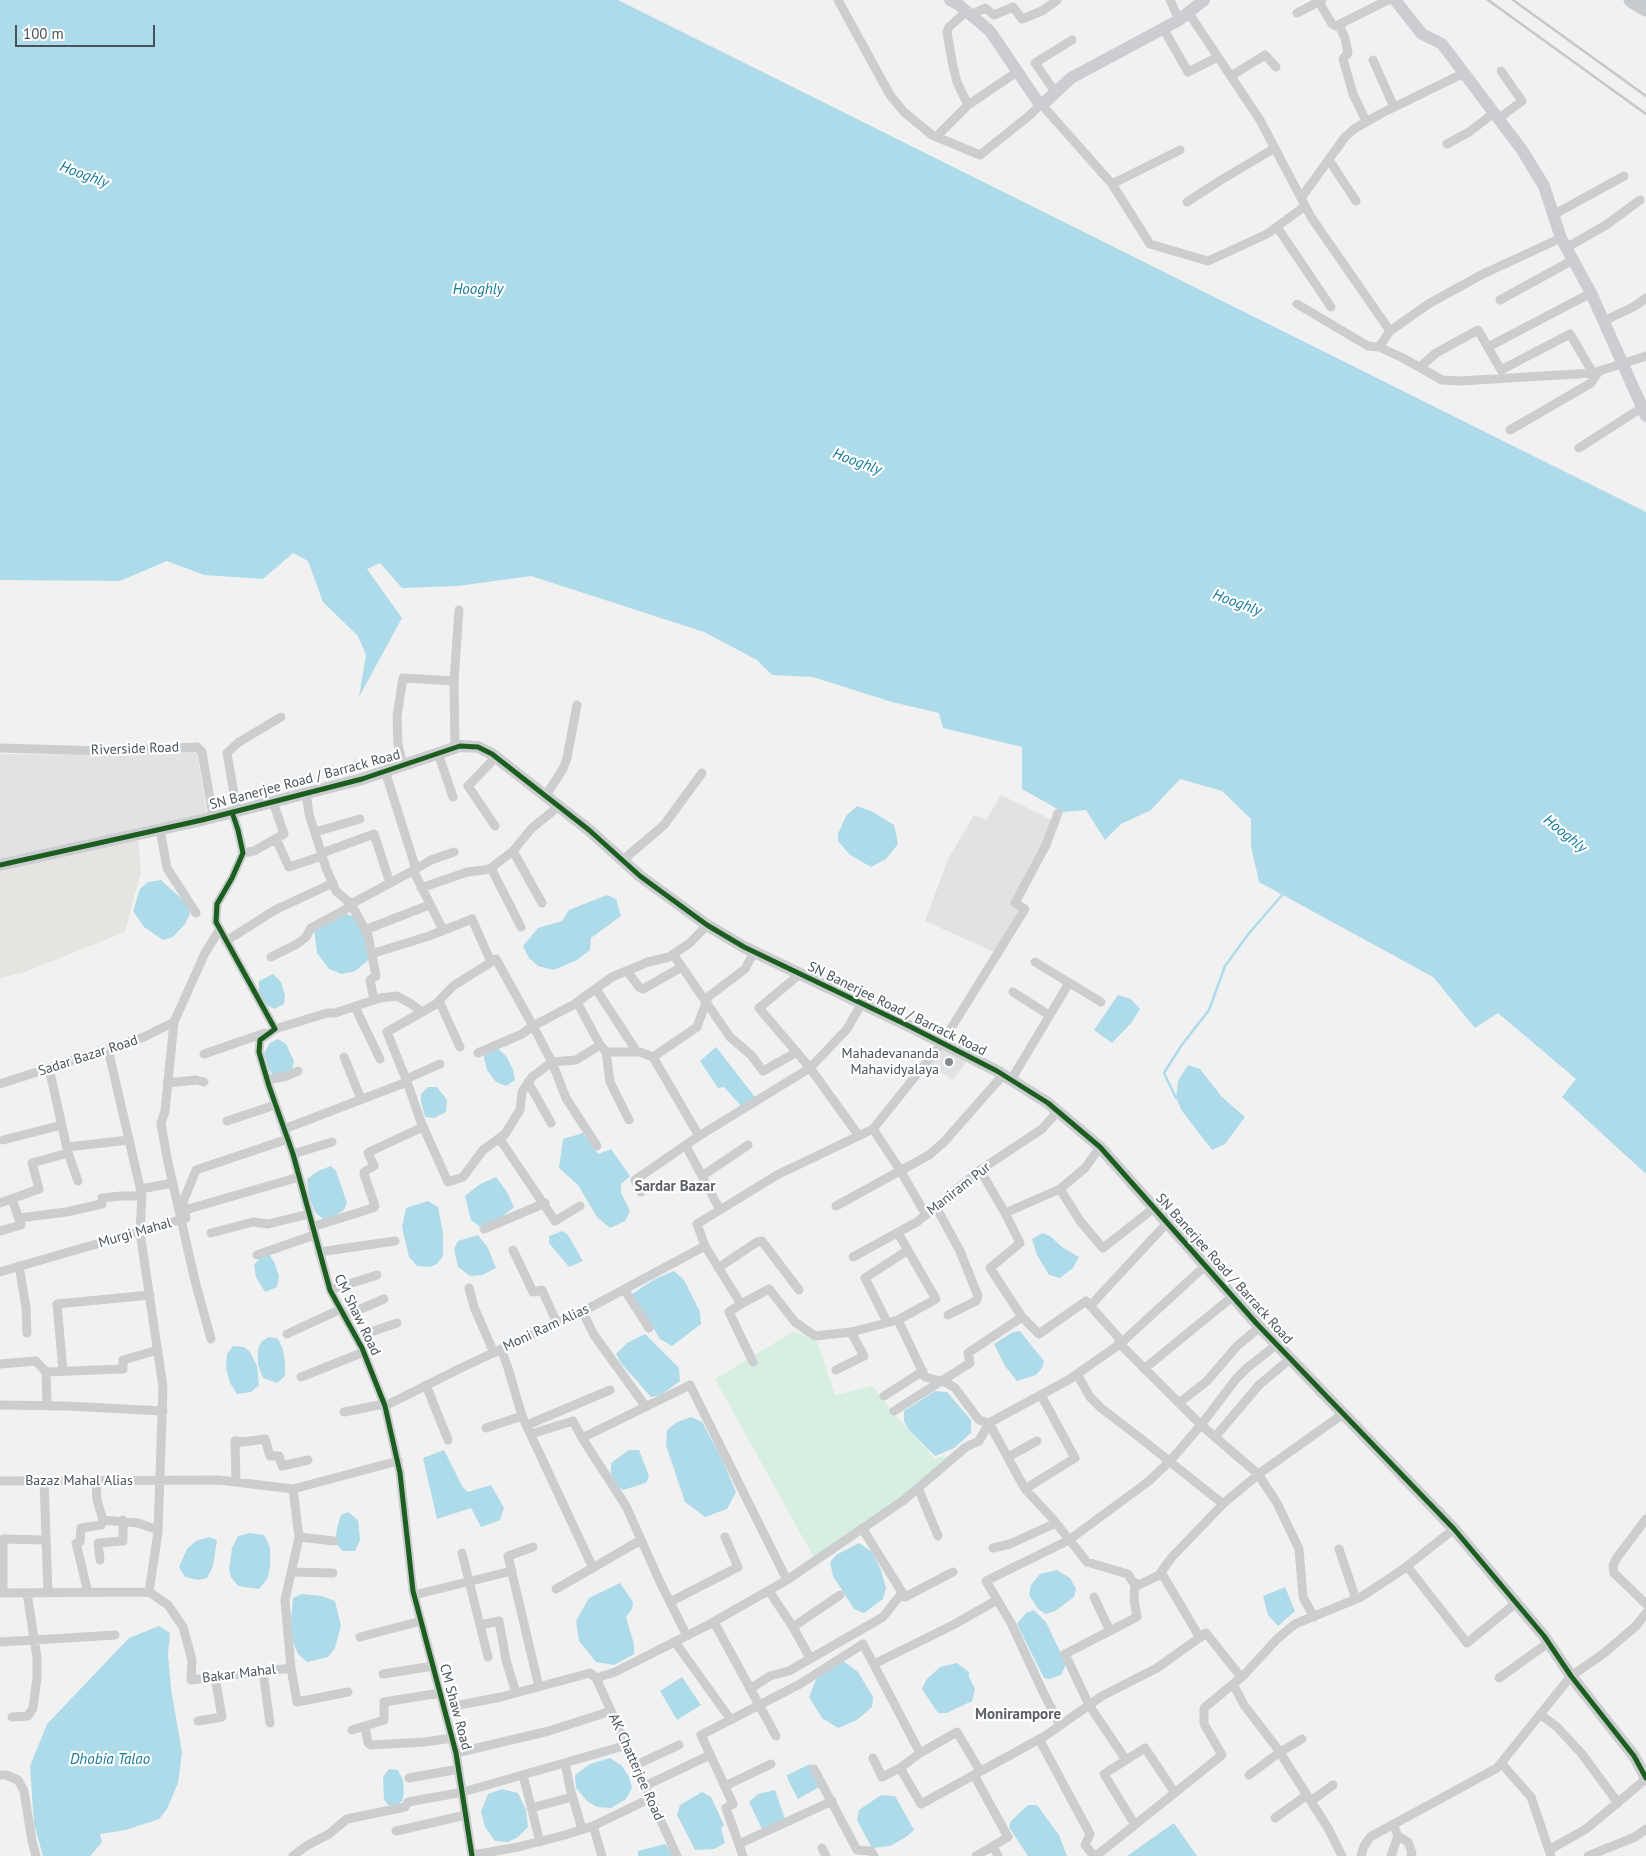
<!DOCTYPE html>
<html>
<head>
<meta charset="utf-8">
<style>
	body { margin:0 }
	#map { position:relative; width:1646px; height:1856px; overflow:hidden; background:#f1f1f1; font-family:"PT Sans",sans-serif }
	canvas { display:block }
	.scale { position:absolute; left:15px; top:25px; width:140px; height:22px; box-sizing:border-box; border:2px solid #49535d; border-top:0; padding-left:6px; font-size:15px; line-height:18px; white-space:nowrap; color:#49535d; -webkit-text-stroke:4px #fff; paint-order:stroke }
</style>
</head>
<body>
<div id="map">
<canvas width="1646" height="1856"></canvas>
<div class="scale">100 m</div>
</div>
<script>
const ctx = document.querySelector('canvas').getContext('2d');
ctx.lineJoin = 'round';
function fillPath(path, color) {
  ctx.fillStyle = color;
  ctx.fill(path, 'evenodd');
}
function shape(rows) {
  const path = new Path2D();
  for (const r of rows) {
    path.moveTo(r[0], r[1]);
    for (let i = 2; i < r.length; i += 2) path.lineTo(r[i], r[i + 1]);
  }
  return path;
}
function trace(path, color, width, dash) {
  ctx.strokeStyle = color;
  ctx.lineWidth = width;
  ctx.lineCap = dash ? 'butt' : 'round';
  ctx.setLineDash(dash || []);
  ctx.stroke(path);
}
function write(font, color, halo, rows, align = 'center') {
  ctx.font = font + ' "PT Sans",sans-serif';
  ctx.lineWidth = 4.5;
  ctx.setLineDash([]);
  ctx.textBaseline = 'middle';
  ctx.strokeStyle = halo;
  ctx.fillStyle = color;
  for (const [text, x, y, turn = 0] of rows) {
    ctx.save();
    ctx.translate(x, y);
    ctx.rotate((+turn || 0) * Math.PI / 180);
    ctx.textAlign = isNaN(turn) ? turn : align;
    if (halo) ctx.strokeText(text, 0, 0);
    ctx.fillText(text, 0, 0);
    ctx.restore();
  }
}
fillPath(shape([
	[138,839,141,871,125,932,25,972,0,978,0,870]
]), '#e5e4e0');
fillPath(shape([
	[193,751,197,754,198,758,207,815,0,859,0,754,99,755],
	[1001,795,1052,820,1044,844,1011,903,1020,911,994,952,925,921,948,859,974,815,986,820],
	[943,1048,968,1060,953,1080,930,1065]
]), '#e3e2e3');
fillPath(shape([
	[794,1331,817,1342,835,1395,873,1386,890,1409,935,1459,944,1455,948,1458,903,1498,814,1558,715,1379]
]), '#d7efe1');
fillPath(shape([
	[0,0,618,0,1646,512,1646,1174,1562,1097,1576,1079,1498,1013,1475,1028,1433,977,1259,882,1251,846,1251,819,1222,791,1180,779,1151,810,1121,824,1105,840,1086,810,1063,812,1022,789,1022,747,943,728,939,713,892,702,813,677,772,675,757,660,704,632,531,576,458,586,402,588,380,563,367,569,402,618,359,697,366,655,358,636,323,602,308,561,293,553,263,579,204,575,167,561,120,581,0,580],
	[857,806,873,812,894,825,898,844,886,859,871,867,850,855,838,841,838,834,846,816],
	[161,880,186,903,190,914,185,924,173,937,163,940,144,927,133,911,140,889,148,882],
	[607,895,616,899,621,916,591,938,590,950,577,960,554,970,538,966,529,958,523,946,538,928,562,921,569,910],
	[343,913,355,917,366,938,371,958,355,971,342,974,329,969,317,953,314,929],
	[273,974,281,982,285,995,284,1004,274,1009,265,1004,259,992,259,981],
	[1118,995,1131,999,1140,1009,1132,1022,1112,1043,1094,1030],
	[278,1039,286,1044,294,1061,292,1070,274,1077,269,1069,264,1053,270,1043],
	[496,1047,507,1057,513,1070,515,1080,506,1086,496,1082,487,1070,484,1057,486,1052],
	[716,1047,755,1097,741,1106,724,1087,718,1088,700,1061],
	[1188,1065,1200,1069,1222,1097,1245,1117,1225,1144,1212,1150,1182,1111,1176,1098,1178,1081],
	[428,1087,437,1087,447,1100,446,1112,434,1118,425,1117,421,1101,421,1094],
	[583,1133,598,1154,611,1149,630,1176,621,1184,621,1193,630,1211,625,1221,610,1228,597,1217,578,1185,559,1168,563,1139],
	[331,1166,336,1171,347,1203,344,1210,332,1218,323,1219,315,1212,309,1196,307,1179,318,1171],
	[496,1177,507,1192,514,1207,497,1221,479,1226,471,1220,465,1196,480,1184],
	[428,1201,438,1207,443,1233,443,1256,437,1264,430,1267,417,1266,409,1257,402,1227,406,1208],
	[563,1231,568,1235,583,1261,569,1267,549,1243,549,1236],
	[1043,1233,1050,1236,1062,1247,1079,1257,1073,1268,1060,1278,1049,1275,1037,1255,1032,1239],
	[478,1235,488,1248,496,1268,482,1275,470,1276,458,1267,454,1249,458,1241],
	[270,1255,275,1264,279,1276,277,1287,265,1292,256,1277,254,1265,260,1258],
	[674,1271,684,1280,700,1312,701,1324,672,1346,660,1339,632,1294,655,1279],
	[1020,1331,1044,1361,1042,1368,1036,1375,1017,1381,1005,1366,994,1344,1013,1332],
	[645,1334,679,1368,680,1381,661,1395,651,1397,621,1363,616,1354,627,1343],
	[269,1337,278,1339,283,1349,285,1363,285,1376,277,1383,263,1378,258,1365,258,1349,261,1342],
	[233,1346,244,1347,250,1352,257,1366,259,1385,251,1392,237,1394,230,1383,226,1368,227,1354],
	[935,1391,947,1392,971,1420,971,1433,954,1448,935,1456,909,1430,904,1421,904,1411],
	[691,1417,702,1422,722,1459,736,1492,727,1509,705,1517,685,1502,666,1445,667,1430,677,1422],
	[444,1450,462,1486,468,1492,491,1485,504,1508,500,1520,481,1527,471,1508,437,1519,423,1458],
	[629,1450,639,1450,649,1476,646,1483,623,1490,618,1487,611,1474,611,1463],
	[348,1512,358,1520,360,1540,355,1551,343,1551,335,1543,337,1528,341,1515],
	[250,1533,264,1535,270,1547,270,1565,268,1578,259,1589,238,1586,231,1577,229,1570,232,1548,238,1536],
	[209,1537,217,1540,213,1566,207,1578,198,1580,185,1577,179,1567,187,1549,196,1541],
	[859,1543,872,1552,881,1570,886,1588,883,1599,864,1613,854,1609,833,1576,830,1562,836,1555],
	[1057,1570,1070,1578,1076,1589,1074,1597,1055,1611,1046,1614,1038,1609,1029,1595,1031,1585,1040,1574],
	[620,1583,633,1602,632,1609,626,1617,634,1644,634,1654,614,1665,596,1662,579,1641,576,1621,589,1598],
	[1285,1587,1295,1611,1278,1626,1268,1615,1263,1596],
	[302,1594,321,1596,335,1601,341,1626,335,1648,328,1657,307,1662,298,1654,293,1642,291,1621,293,1598],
	[1034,1610,1046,1622,1066,1664,1061,1675,1049,1679,1044,1678,1017,1624,1026,1613],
	[159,1626,170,1633,168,1654,171,1689,182,1752,178,1783,167,1809,159,1819,126,1830,100,1834,102,1842,90,1856,43,1856,34,1824,30,1766,47,1724,129,1638],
	[843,1661,858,1672,873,1697,872,1707,857,1720,838,1728,822,1718,809,1697,818,1675],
	[957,1663,969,1672,969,1677,975,1689,972,1701,947,1713,938,1713,922,1689,926,1680,940,1667],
	[682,1677,701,1705,677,1720,660,1691],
	[610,1758,622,1766,629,1777,632,1788,626,1799,611,1808,597,1807,587,1801,576,1788,575,1775,590,1764],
	[810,1764,821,1786,798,1799,788,1780,787,1775],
	[389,1769,398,1770,403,1780,404,1794,402,1801,395,1806,388,1805,384,1799,383,1777],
	[502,1789,518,1793,526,1810,528,1827,518,1837,508,1842,495,1841,485,1827,481,1811,488,1794],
	[775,1790,786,1822,763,1831,749,1802,758,1794],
	[702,1792,711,1797,724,1825,721,1828,725,1843,714,1849,695,1850,677,1815,680,1805],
	[881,1795,895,1796,914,1830,906,1837,890,1846,872,1848,857,1820,859,1810],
	[1028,1805,1037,1805,1059,1835,1067,1856,1028,1856,1009,1827,1011,1821],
	[1174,1823,1197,1856,1127,1856],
	[665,1844,674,1856,638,1856,638,1851]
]), '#aedbea');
trace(shape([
	[1176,1098,1164,1073,1181,1046,1209,1010,1225,966,1250,932,1282,895]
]), '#aedbea', 2.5);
trace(shape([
	[838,0,890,95,904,112,932,135,980,155,1030,115,1040,105],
	[1170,0,1179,20],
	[1319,2,1332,24,1336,26,1388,0],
	[967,11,949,27,947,32,953,66,957,82,968,105],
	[1188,12,1260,120,1311,217,1390,331],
	[1297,13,1322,0],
	[971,15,985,8,994,15,1013,7,1022,19,1042,11,1057,0],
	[1339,25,1345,38,1348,53,1343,59,1353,94,1366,121],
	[1163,28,1188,72,1218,57],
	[1373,60,1394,107],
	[1231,76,1265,55,1276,67],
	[1056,93,1035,63,1072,40],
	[1042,105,1112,184,1150,244,1208,261,1267,234,1305,206],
	[1498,119,1522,101,1501,71],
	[936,137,968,105,1017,72],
	[1447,144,1469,132,1494,113],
	[1329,160,1356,201],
	[1112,184,1180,150],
	[1301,198,1345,137,1354,129,1380,114,1464,73],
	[1187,202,1221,180,1275,148],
	[1553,215,1624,176],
	[1277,227,1331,307],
	[1561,238,1483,274,1430,303,1390,331,1379,347,1403,358,1442,380,1460,381,1593,373,1646,356],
	[1566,248,1606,225,1640,200],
	[1500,300,1573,260],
	[1297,304,1368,346,1379,347],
	[1604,321,1635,306,1646,298],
	[1488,347,1591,293],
	[1420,367,1436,353,1478,330,1501,370,1570,334,1593,373],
	[1510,430,1591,383,1599,371],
	[1579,448,1646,405],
	[0,748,104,751,197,747,202,752,213,817],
	[455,748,454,681,459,610],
	[438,753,453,797],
	[403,765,398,745,397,716,403,678,454,681],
	[306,793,309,814,326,868,336,891,351,904],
	[546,795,563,769,567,758,577,705],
	[237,811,227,753,239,742,281,717],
	[232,812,238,830,243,853,232,878,217,904,216,922,275,1029,260,1040,259,1052,269,1086,293,1154,330,1290,362,1348,385,1406,400,1473,413,1591,456,1753,472,1856],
	[495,826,468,786,496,757],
	[160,829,167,868,196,913],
	[315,832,360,819],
	[276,839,289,867,322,856],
	[513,851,542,903],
	[243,853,254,851,284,834,273,802],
	[322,853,374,834,390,883],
	[623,860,664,825,702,773],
	[491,868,521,927],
	[416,869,431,860,454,852],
	[413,870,443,930],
	[421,888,467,872,485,870,491,868,513,851,532,828,559,806],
	[365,930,429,905],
	[226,941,275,910,333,883],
	[371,954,429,936,472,919,491,962],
	[673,954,730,1037,751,1055,763,1071,797,1052],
	[271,957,297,944,306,937,311,928,352,906],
	[1035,962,1101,1002],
	[627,971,639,987,643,989,682,967],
	[800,974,759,1008,810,1068,859,1136],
	[596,989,637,1052],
	[1013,992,1049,1015],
	[374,1000,370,980,376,976,368,935,351,904,416,869,385,771],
	[439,1001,460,1047],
	[577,1002,600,1045],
	[355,1007,380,1059],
	[275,1029,327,1013,335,1013,380,998,397,996,410,1003,422,1012,436,1004,453,986,496,959,533,1026,573,1005,612,977,648,962,669,957,690,943,707,925],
	[108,1049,142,1196,140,1232,163,1387,158,1532,149,1592],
	[606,1052,610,1082,629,1120],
	[478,1053,522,1034,533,1026,552,1062,566,1098,597,1146],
	[204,1054,265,1033],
	[344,1057,361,1099],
	[653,1057,699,1136],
	[49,1068,68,1153,78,1181],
	[406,1079,440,1064],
	[267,1080,287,1076,298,1071],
	[1011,1080,1069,983],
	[407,1082,387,1032,422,1012],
	[528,1082,551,1123],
	[167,1083,196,1080,204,1082],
	[0,1084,144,1037,174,1022],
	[227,1121,275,1105],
	[284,1129,407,1082,421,1122,448,1182,463,1177,483,1150,505,1134,520,1110,522,1092,532,1077,552,1062,576,1060,600,1045,606,1052,640,1052,653,1057,697,1027,708,997,745,969,754,952],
	[873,1129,900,1170,926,1215],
	[499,1138,555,1221,580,1206],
	[3,1140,62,1125],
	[686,1146,720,1210],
	[67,1147,129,1140],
	[293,1154,332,1142],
	[980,1170,1005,1213,1060,1189,1085,1168,1100,1147],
	[702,1176,748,1145],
	[140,1189,173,1183],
	[1060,1189,1080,1221,1103,1248,1154,1208],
	[641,1192,635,1180,699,1136,810,1068,847,1029,862,1003],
	[0,1203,39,1189,32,1163,68,1153],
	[836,1206,929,1155,944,1142,1003,1075],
	[936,1207,960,1251,978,1296,976,1301,948,1315],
	[185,1210,299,1177],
	[1005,1213,1020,1243,990,1268,1022,1317,1039,1334,1086,1301,1118,1337,1120,1344,1201,1425,1258,1474,1277,1503,1299,1549,1303,1597,1314,1617],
	[19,1218,66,1212,102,1204,102,1198,121,1196,142,1196],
	[312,1227,373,1208,375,1206,364,1174,364,1172,374,1166,368,1153,369,1152,423,1127],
	[484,1229,545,1203],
	[0,1231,21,1225,12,1199],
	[211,1233,253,1222,268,1224,309,1214],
	[898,1233,936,1299,898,1320],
	[513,1250,533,1292,542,1290,557,1323],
	[319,1252,395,1241],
	[257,1255,314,1235],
	[853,1257,917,1222,980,1170,1042,1129,1058,1111],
	[19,1266,26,1307,27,1333],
	[718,1268,757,1242,762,1241,799,1290],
	[0,1272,186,1218,183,1202,196,1170,288,1139],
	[469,1288,474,1307,494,1353],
	[624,1289,649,1328],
	[330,1290,377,1275],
	[741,1304,729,1312,753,1362],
	[1090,1306,1167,1223],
	[582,1311,594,1335,646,1407],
	[344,1316,384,1299],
	[887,1322,865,1278,908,1250],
	[287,1334,341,1309],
	[356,1337,397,1323],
	[211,1339,195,1281,167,1158,161,1123,165,1111,174,1022,205,953,220,929],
	[501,1349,508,1368,522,1416,593,1568],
	[0,1364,36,1361,46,1372],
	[1144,1369,1232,1297],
	[836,1370,864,1356,851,1332],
	[63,1371,57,1304,150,1295],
	[1077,1374,1090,1397,1101,1408,1139,1437,1223,1504],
	[301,1377,364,1352],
	[426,1385,448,1440],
	[884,1396,923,1371],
	[1179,1403,1207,1381,1237,1346,1260,1327],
	[0,1405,67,1406,163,1411],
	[47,1405,46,1372,123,1369,123,1360,158,1350],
	[385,1406,463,1367,591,1307,705,1246],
	[894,1411,970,1363,968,1353,1022,1317],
	[344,1412,384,1404],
	[989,1423,979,1420,955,1388,947,1383,925,1377,898,1320,851,1332,815,1336,795,1322,769,1289,741,1304,705,1246,697,1224,777,1175,873,1129,942,1043,1025,909,1015,903,1046,845,1058,813],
	[989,1423,1025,1489,1052,1518,1087,1562,1128,1574,1132,1581,1139,1585,1159,1575,1172,1557,1224,1503,1260,1473,1343,1414],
	[527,1425,610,1390],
	[486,1428,522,1416],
	[531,1434,573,1421,582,1438,626,1506,660,1582,687,1636],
	[1215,1437,1259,1385,1290,1359],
	[582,1438,690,1385,787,1580],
	[1008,1457,1037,1441],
	[0,1481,219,1480,293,1489,398,1461],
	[44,1481,48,1593],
	[96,1481,97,1500,103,1520],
	[236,1481,235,1441,243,1442,265,1439,270,1456,279,1456,282,1466,308,1460],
	[918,1488,938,1536],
	[1025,1489,1075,1458,1041,1395],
	[1646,1519,1616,1559,1613,1566,1614,1573,1646,1604],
	[862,1528,905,1597,953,1572],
	[299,1537,334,1541],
	[533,1547,508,1556,539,1687],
	[993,1548,1010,1544,1056,1523],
	[1339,1549,1356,1599],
	[462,1553,488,1657],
	[100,1560,98,1543,123,1541,123,1520],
	[1407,1566,1467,1643,1516,1603],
	[292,1572,333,1573],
	[1161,1572,1200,1638],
	[556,1589,641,1540],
	[769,1591,793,1627,810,1658],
	[0,1593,149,1592,168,1605,183,1627,192,1660,191,1680,291,1668,285,1600,299,1537,293,1489],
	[3,1593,3,1539,45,1540],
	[88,1593,76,1543,80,1542,81,1528,101,1525,103,1520,138,1523,158,1530],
	[414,1595,512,1571],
	[1094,1597,1110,1631],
	[670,1602,738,1567,725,1537],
	[714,1622,776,1736],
	[480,1625,499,1621,506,1660,516,1693],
	[793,1627,840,1595],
	[360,1637,421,1621],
	[0,1642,115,1635],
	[675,1642,731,1720],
	[874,1664,953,1625,997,1600],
	[291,1668,297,1702,348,1692],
	[263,1672,270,1723],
	[383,1674,433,1666],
	[596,1678,677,1856],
	[1499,1678,1548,1643],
	[1233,1684,1244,1705,1277,1748,1328,1828,1342,1856],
	[750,1689,770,1676,789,1671,883,1617,902,1593],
	[444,1708,501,1697,590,1673,596,1678,615,1672,708,1625,787,1580,904,1500,966,1447,979,1441,989,1423,1070,1379,1120,1344,1205,1266],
	[1540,1714,1557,1727,1582,1754,1618,1803],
	[12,1717,28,1716,33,1708,37,1678,37,1658,27,1593],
	[198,1721,222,1717,215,1677],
	[1060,1725,1043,1692,1011,1623,986,1581,1069,1540,1149,1481,1170,1461,1201,1425,1236,1379,1247,1368,1276,1345],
	[365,1727,368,1743,371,1745,425,1742,452,1738],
	[352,1730,384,1720,384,1702,440,1693],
	[1039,1739,1090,1834,1085,1845,1094,1856],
	[456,1753,549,1731,611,1711],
	[873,1758,882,1777,900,1768,921,1804,1045,1736,1102,1696,1157,1668,1206,1633,1241,1677],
	[1126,1760,1089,1705,1065,1654,1137,1617,1134,1599,1135,1583],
	[565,1763,570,1788,582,1829],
	[1501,1763,1531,1797,1551,1856],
	[636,1765,679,1745],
	[900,1768,920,1753,957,1732,980,1771],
	[814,1769,857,1850,871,1851,874,1856],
	[0,1775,6,1775,18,1780,24,1791,32,1841,36,1856],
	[523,1775,540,1842],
	[974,1775,1008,1837,976,1856],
	[1249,1775,1280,1752,1302,1739],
	[409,1778,459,1769],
	[645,1786,710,1755],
	[725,1786,771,1764],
	[1311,1801,1333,1785],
	[531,1808,572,1797],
	[1275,1818,1307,1795],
	[1135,1825,1104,1774,1145,1748,1175,1793],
	[593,1826,602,1856],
	[396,1831,466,1815],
	[1398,1836,1408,1842,1412,1853,1411,1856],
	[739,1844,832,1801],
	[993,1846,998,1856],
	[822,1848,826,1856],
	[1549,1850,1586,1829,1646,1779],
	[473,1855,518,1847,565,1835,593,1826,651,1798],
	[293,1856,306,1846,329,1834,347,1819,405,1807,408,1802,463,1792,627,1745],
	[743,1856,726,1808,733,1804,701,1735,800,1684,863,1644,920,1753],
	[1096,1856,1222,1755,1204,1724,1204,1708,1244,1675,1277,1639,1295,1624,1361,1597,1402,1570,1454,1529],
	[1361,1856,1364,1846,1370,1837,1497,1768,1571,1676,1603,1654,1636,1626,1646,1613],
	[1391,1856,1398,1836,1393,1824],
	[1588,1856,1635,1837,1646,1829]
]), '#cbcdcf', 9);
trace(shape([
	[950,0,959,5,990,31,1040,105,1042,105,1071,78,1179,20,1204,0],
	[1395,0,1422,34,1442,44,1522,150,1544,186,1561,238,1591,293,1646,416],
	[0,865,202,820,362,779,460,746,478,747,492,754,589,830,640,876,707,925,744,947,911,1027,997,1071,1048,1103,1100,1147,1257,1324,1454,1529,1544,1636,1571,1676,1634,1756,1646,1778]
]), '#cccdd0', 12);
trace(shape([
	[1631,0,1646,9]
]), '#c7cbce', 15);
trace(shape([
	[1488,0,1646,114],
	[1513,0,1646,96]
]), '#c6c7c9', 2.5);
trace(shape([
	[232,812,238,830,243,853,232,878,217,904,216,922,275,1029,260,1040,259,1052,269,1086,293,1154,330,1290,362,1348,385,1406,400,1473,413,1591,456,1753,472,1856],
	[0,865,202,820,362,779,460,746,478,747,492,754,589,830,640,876,707,925,744,947,911,1027,997,1071,1048,1103,1100,1147,1257,1324,1454,1529,1544,1636,1571,1676,1634,1756,1646,1778]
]), '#1b5e20', 5);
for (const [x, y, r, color] of [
	[949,1062,5,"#848a91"]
]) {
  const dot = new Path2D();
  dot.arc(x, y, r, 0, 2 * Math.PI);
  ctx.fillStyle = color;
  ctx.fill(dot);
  trace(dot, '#fff', 2);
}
write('14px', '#49535d', '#fff', [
	["Riverside Road",135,749,-2],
	["SN Banerjee Road / Barrack Road",305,780,-15],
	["SN Banerjee Road / Barrack Road",897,1009,26],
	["Sadar Bazar Road",88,1056,-18],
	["Maniram Pur",959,1189,-38],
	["Murgi Mahal",135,1233,-16],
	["SN Banerjee Road / Barrack Road",1224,1269,48],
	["CM Shaw Road",357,1315,64],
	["Moni Ram Alias",546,1328,-25],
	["Bazaz Mahal Alias",79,1481],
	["Bakar Mahal",239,1674,-7],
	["CM Shaw Road",455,1707,75],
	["AK Chatterjee Road",636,1767,66]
]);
write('14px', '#49535d', '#fff', [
	["Mahadevananda",939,1054],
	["Mahavidyalaya",939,1070]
], 'right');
write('italic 15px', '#147b9d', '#fff', [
	["Hooghly",84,175,20],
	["Hooghly",478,290],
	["Hooghly",857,462,20],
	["Hooghly",1237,603,20],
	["Hooghly",1565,834,39],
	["Dhobia Talao",110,1760]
]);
write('bold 15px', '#5d6065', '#fff', [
	["Sardar Bazar",675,1187],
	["Monirampore",1018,1715]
]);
</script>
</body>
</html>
